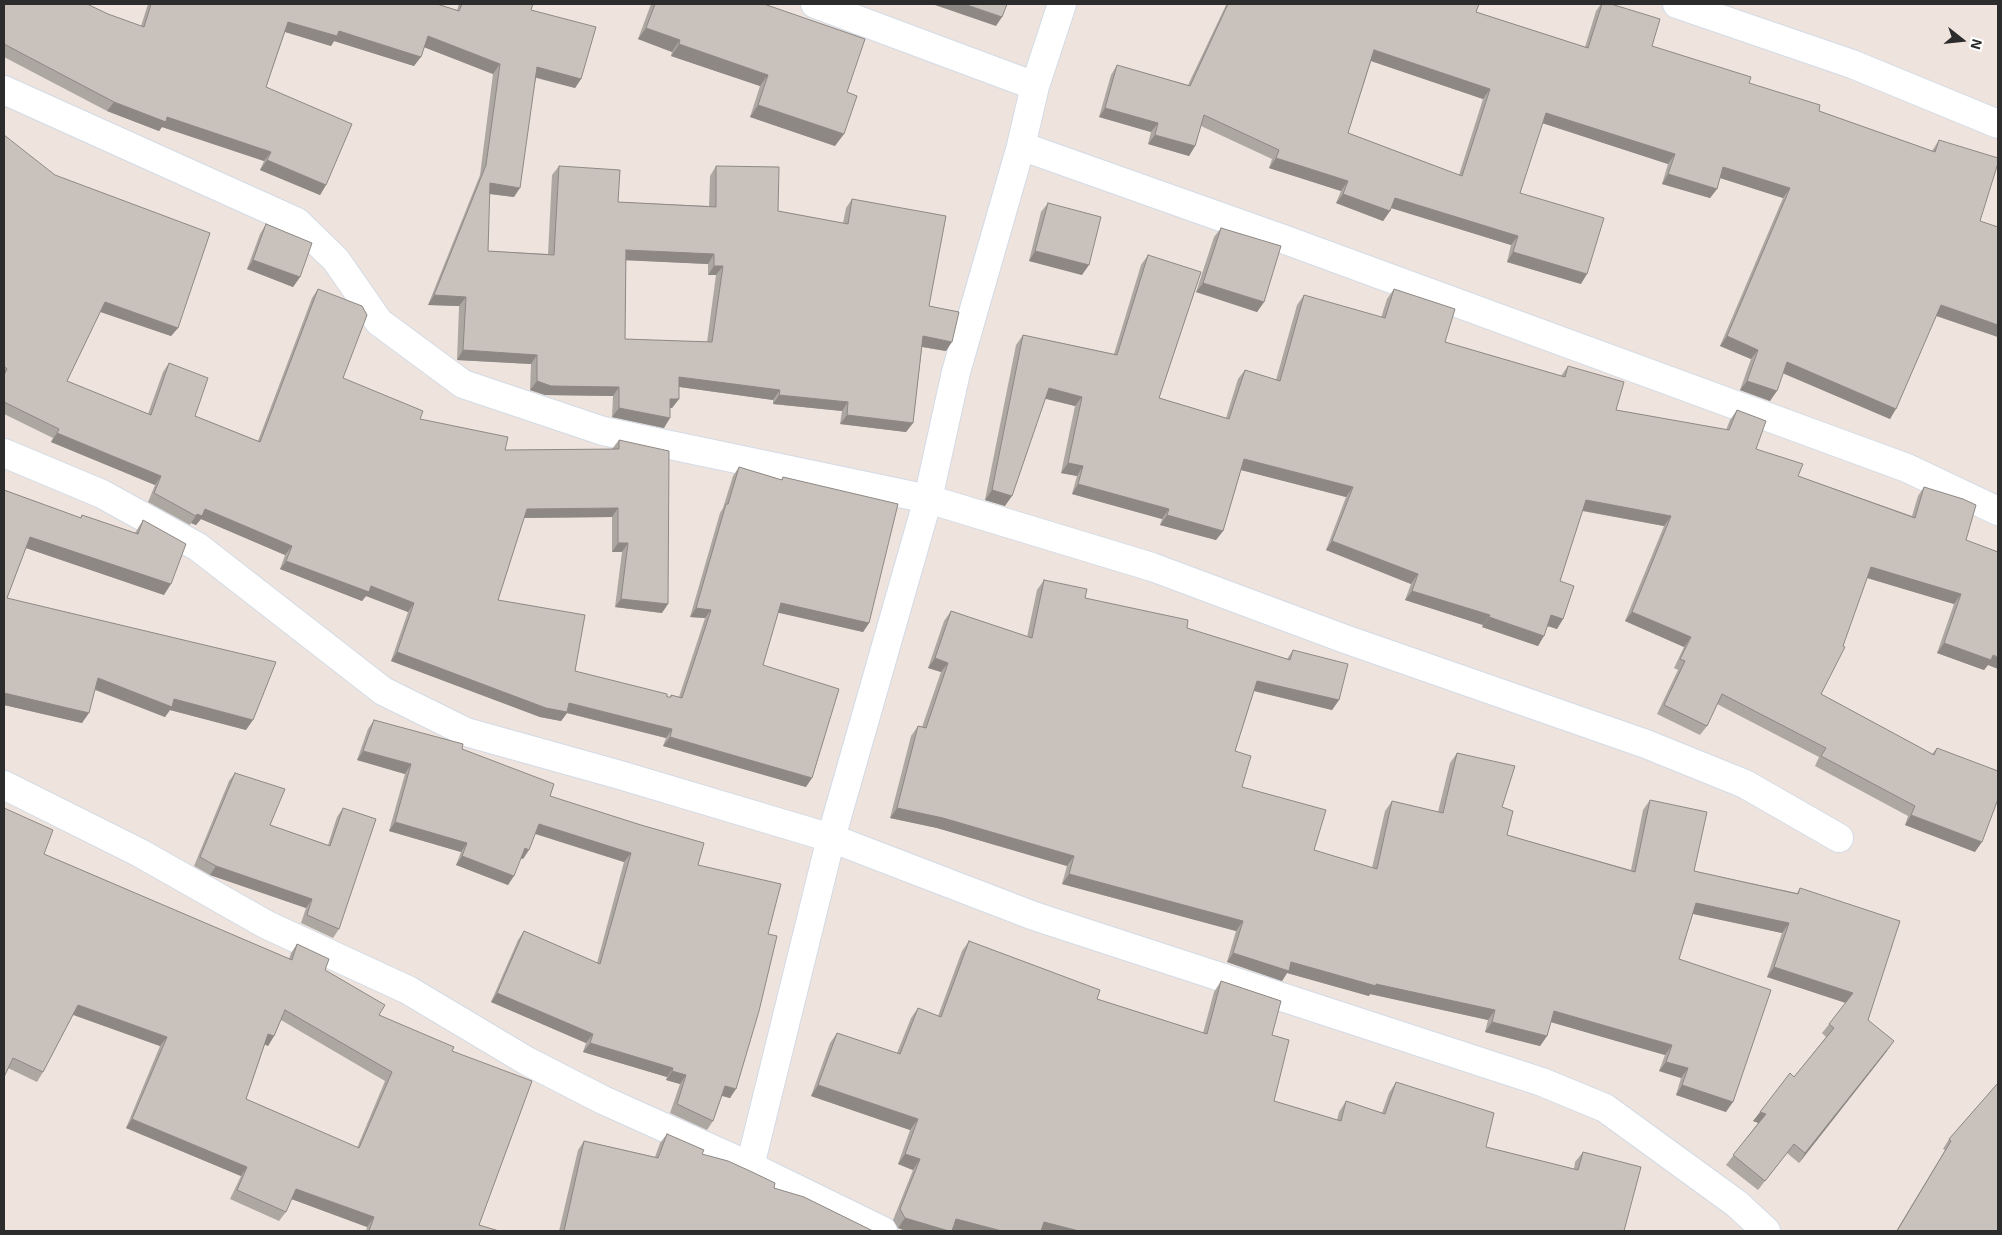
<!DOCTYPE html>
<html>
<head>
<meta charset="utf-8">
<style>
	body { margin:0 }
	#map { position:relative; width:2002px; height:1235px; overflow:hidden; background:#efe3dd; font-family:"Exo 2",sans-serif }
	canvas { display:block }
	.frame { position:absolute; inset:0; border:5px solid #2c2c2c; pointer-events:none }
	.north { position:absolute; left:1937px; top:15px; width:50px; height:50px; -webkit-text-stroke:4px #fff; paint-order:stroke; rotate:106deg; font-size:14px; font-weight:700; line-height:20px; text-align:center; color:#2c2c2c }
	.north::after { content:''; display:block; margin:auto; width:18px; height:22px; background:#2c2c2c; clip-path:polygon(50% 0,100% 100%,50% 72%,0 100%) }
</style>
</head>
<body>
<div id="map">
<canvas width="2002" height="1235"></canvas>
<div class="frame"></div>
<div class="north">N</div>
</div>
<script>
const ctx = document.querySelector('canvas').getContext('2d');
ctx.lineJoin = 'round';
function shape(rows) {
  const path = new Path2D();
  for (const r of rows) {
    path.moveTo(r[0], r[1]);
    for (let i = 2; i < r.length; i += 2) path.lineTo(r[i], r[i + 1]);
  }
  return path;
}
function trace(path, color, width, dash) {
  ctx.strokeStyle = color;
  ctx.lineWidth = width;
  ctx.lineCap = dash ? 'butt' : 'round';
  ctx.setLineDash(dash || []);
  ctx.stroke(path);
}
function fillPath(path, color) {
  ctx.fillStyle = color;
  ctx.fill(path, 'evenodd');
}
const minor = shape([
	[815,4,1035,86],
	[1677,4,1852,64,1998,124],
	[4,90,297,222,336,260,379,322,463,384,603,431,928,499,1152,567,1345,639,1646,744,1745,784,1839,838],
	[1021,146,1283,239,1907,468,1998,511],
	[4,453,102,494,198,547,383,691,466,732,620,775,831,838,1034,916,1542,1082,1605,1108,1737,1204,1766,1231],
	[4,785,140,853,267,925,408,990,527,1061,603,1100,750,1166,883,1231],
	[750,1166,831,838,928,499,956,372,1021,146,1035,86,1062,4]
]);
trace(minor, '#d2dbe6', 30);
trace(minor, '#fff', 28);
fillPath(shape([
	[4,4,108,14,141,26,148,4,437,4,457,10,459,4,533,4,531,10,581,79,575,88,536,78,514,197,489,194,488,251,548,254,552,175,559,166,618,202,709,206,710,176,716,166,778,211,843,223,846,208,852,199,929,306,946,351,922,347,913,423,906,432,840,424,842,411,773,404,773,400,679,387,679,399,672,408,670,408,664,428,612,417,613,396,545,395,530,390,531,364,457,360,459,306,428,305,480,175,493,74,424,47,414,66,334,41,331,46,285,32,266,87,326,185,320,195,260,170,264,161,162,127,159,131,107,111,4,57],
	[626,260,708,264,708,275,716,275,707,342,625,339],
	[651,4,764,4,847,92,835,146,750,117,760,86,671,56,672,52,638,39],
	[1223,4,1479,4,1476,12,1585,47,1596,11,1601,4,1611,4,1652,46,1819,111,1932,151,1939,140,1980,221,1998,337,1936,316,1890,419,1783,373,1770,401,1740,390,1751,359,1720,346,1783,198,1720,178,1717,189,1710,198,1662,184,1668,164,1542,123,1520,193,1581,284,1507,262,1511,245,1391,208,1390,211,1383,221,1336,203,1341,191,1269,168,1272,159,1201,126,1195,146,1189,156,1148,144,1151,132,1099,117,1111,75,1117,65,1188,85,1226,5],
	[1371,61,1483,99,1459,175,1348,133],
	[4,135,178,328,171,336,100,312,67,381,148,414,163,372,169,363,195,416,258,441,312,298,318,289,343,378,420,419,505,450,612,449,619,440,662,613,615,607,622,552,612,552,612,517,524,518,498,600,575,671,667,697,670,697,671,695,679,697,705,618,690,617,720,513,723,508,733,476,739,467,781,480,783,477,869,623,863,632,778,612,763,665,806,787,663,746,666,738,567,713,561,721,540,717,391,661,408,612,366,596,362,601,280,569,285,555,201,519,196,525,191,523,190,525,148,502,155,485,51,442,53,438,4,414],
	[1048,203,1082,275,1029,261,1041,212],
	[266,224,300,277,293,287,247,269,260,234],
	[1221,228,1264,302,1257,312,1196,292,1214,237],
	[1148,255,1159,398,1226,418,1238,379,1245,370,1276,380,1297,305,1304,295,1381,318,1387,299,1394,289,1445,342,1561,376,1568,366,1616,410,1726,430,1730,420,1737,410,1756,449,1798,476,1912,516,1918,496,1924,487,1966,540,1988,665,1984,670,1937,653,1954,604,1867,578,1821,694,1932,754,1937,748,1975,852,1905,825,1908,816,1815,766,1819,757,1717,704,1707,726,1700,735,1657,714,1678,670,1674,668,1684,647,1625,621,1664,526,1582,511,1560,581,1563,619,1557,629,1548,626,1538,646,1482,627,1483,625,1405,600,1411,584,1326,550,1346,497,1241,470,1223,531,1216,540,1160,525,1162,519,1072,494,1077,476,1061,473,1075,406,1045,398,1005,506,985,500,1016,345,1023,335,1114,354,1141,265],
	[4,490,80,518,82,515,135,533,143,520,164,595,26,548,7,598,246,730,170,710,165,717,95,690,82,723,4,705],
	[1044,580,1085,598,1287,659,1293,650,1339,700,1332,710,1254,691,1235,751,1242,787,1314,850,1372,868,1385,811,1392,801,1438,812,1450,763,1457,753,1502,807,1507,835,1631,870,1643,810,1650,800,1694,871,1797,893,1800,888,1868,1020,1887,1051,1799,1163,1787,1153,1758,1190,1726,1165,1758,1123,1753,1121,1794,1077,1826,1037,1822,1033,1846,1003,1767,977,1782,933,1693,914,1679,959,1726,1112,1676,1095,1681,1078,1659,1071,1665,1055,1551,1022,1547,1036,1540,1046,1485,1032,1488,1020,1370,994,1369,996,1287,973,1282,981,1227,962,1236,931,1062,884,1067,866,937,828,890,818,911,736,918,726,922,727,941,672,928,668,944,621,951,611,1027,637,1037,590],
	[374,720,462,749,550,796,698,865,768,934,730,1098,722,1096,713,1121,707,1130,670,1113,680,1084,666,1080,667,1077,583,1052,586,1043,491,1002,518,940,524,931,597,963,624,862,535,834,523,859,521,858,508,885,456,865,461,852,389,831,405,774,357,760,368,729],
	[235,773,270,825,328,845,337,817,343,808,339,929,333,938,301,923,306,908,210,875,194,866,229,781],
	[44,854,289,959,291,953,297,944,325,970,379,1015,452,1051,479,1225,499,1231,366,1231,367,1227,291,1199,286,1212,279,1221,230,1199,241,1176,126,1128,160,1046,73,1015,43,1072,37,1082,8,1068],
	[281,1020,385,1081,357,1148,246,1099,265,1044,268,1046,274,1036],
	[969,941,1097,999,1203,1033,1214,992,1221,981,1272,1035,1274,1101,1337,1120,1339,1112,1346,1101,1382,1113,1389,1093,1396,1082,1486,1147,1574,1169,1575,1162,1583,1152,1624,1231,957,1231,953,1230,903,1230,898,1228,893,1220,913,1170,898,1164,910,1130,811,1096,830,1043,837,1033,897,1053,911,1018,918,1008,938,1016,962,951],
	[1998,1083,1998,1231,1896,1231,1945,1150,1943,1149,1949,1139],
	[667,1134,702,1154,774,1188,873,1231,559,1231,578,1150,584,1141,655,1157,660,1143]
]), '#ada7a2');
fillPath(shape([
	[932,4,964,4,1002,17,996,26],
	[288,22,339,31,421,57,414,66,334,41,331,46,282,31],
	[646,28,680,40,672,52,638,39],
	[428,36,500,64,493,74,421,46],
	[679,44,768,75,760,86,671,56],
	[1374,50,1490,89,1483,99,1368,60],
	[537,67,581,79,575,88,531,76],
	[114,102,167,117,271,152,264,161,162,127,159,131,107,111],
	[758,105,844,134,835,146,750,117],
	[1105,108,1158,123,1151,132,1099,117],
	[1546,113,1675,154,1668,164,1539,122],
	[1155,135,1195,146,1189,156,1148,144],
	[1276,158,1348,181,1341,191,1269,168],
	[267,160,326,185,320,195,260,170],
	[1723,167,1790,188,1783,198,1717,177],
	[1668,174,1717,189,1710,198,1662,184],
	[490,183,520,188,514,197,483,193],
	[1343,194,1390,211,1383,221,1336,203],
	[1395,198,1518,236,1511,245,1388,207],
	[626,250,714,254,708,264,620,260],
	[1035,251,1089,265,1082,275,1029,261],
	[1513,252,1587,274,1581,284,1507,262],
	[253,260,300,277,293,287,247,269],
	[714,266,723,266,716,275,708,275],
	[1203,283,1264,302,1257,312,1196,292],
	[434,295,466,297,459,306,428,305],
	[105,302,178,328,171,336,98,311],
	[1941,305,1998,325,1998,337,1934,315],
	[923,336,952,342,946,351,917,346],
	[1727,336,1758,350,1751,359,1720,346],
	[463,350,537,355,531,364,457,360],
	[1787,362,1896,409,1890,419,1780,372],
	[679,377,780,390,773,400,673,386],
	[537,381,619,387,613,396,545,395,530,390],
	[1747,381,1777,391,1770,401,1740,390],
	[1049,388,1082,397,1075,406,1042,398],
	[779,395,848,402,842,411,773,404],
	[670,399,679,399,672,408,664,408],
	[619,408,670,418,664,428,612,417],
	[847,415,913,423,906,432,840,424],
	[57,433,161,476,155,485,51,442],
	[1244,459,1353,487,1346,497,1237,469],
	[1068,463,1083,466,1077,476,1061,473],
	[1078,484,1169,509,1162,519,1072,494],
	[992,490,1012,496,1005,506,985,500],
	[1586,500,1671,516,1664,526,1579,510],
	[618,508,612,517,521,518,527,509],
	[205,509,292,546,285,555,201,519,196,525,191,523,197,514],
	[1167,515,1223,531,1216,540,1160,525],
	[30,537,171,584,164,595,23,547],
	[1332,541,1418,574,1411,584,1326,550],
	[618,543,628,543,622,552,612,552],
	[286,561,371,586,414,603,408,612,366,596,362,601,280,569],
	[1871,567,1961,594,1954,604,1864,577],
	[1412,591,1490,615,1483,625,1405,600],
	[621,599,668,604,662,613,615,607],
	[781,603,869,623,863,632,775,612],
	[696,608,711,610,705,618,690,617],
	[1632,612,1691,637,1684,647,1625,621],
	[1551,615,1563,619,1557,629,1544,625],
	[1489,617,1544,636,1538,646,1482,627],
	[1944,643,1998,657,1998,669,1988,665,1984,670,1937,653],
	[397,652,569,703,672,729,666,738,567,713,561,721,540,717,391,661],
	[935,658,948,663,941,672,928,668],
	[98,678,253,720,246,730,170,710,165,717,91,688],
	[1257,681,1339,700,1332,710,1250,690],
	[4,693,89,713,82,723,4,705],
	[670,737,812,778,806,787,663,746],
	[363,751,411,764,405,774,357,760],
	[897,808,943,818,1074,856,1067,866,937,828,890,818],
	[1911,815,1982,842,1975,852,1905,825],
	[395,822,467,843,461,852,389,831],
	[539,824,631,853,624,862,533,833],
	[525,848,529,850,523,859,518,857],
	[462,856,514,876,508,885,456,865],
	[216,866,312,899,306,908,210,875],
	[1069,874,1243,921,1236,931,1062,884],
	[1696,903,1789,923,1782,933,1689,913],
	[1233,953,1291,962,1376,984,1495,1010,1488,1020,1370,994,1369,996,1287,973,1282,981,1227,962],
	[1774,967,1853,993,1846,1003,1767,977],
	[497,993,593,1034,586,1043,491,1002],
	[78,1005,167,1037,160,1046,71,1014],
	[1554,1011,1672,1045,1665,1055,1547,1021],
	[1492,1022,1547,1036,1540,1046,1485,1032],
	[268,1034,274,1036,268,1046,262,1043],
	[1894,1041,1887,1051,1799,1163,1805,1153],
	[590,1043,673,1068,667,1077,583,1052],
	[1666,1062,1688,1068,1681,1078,1659,1071],
	[672,1071,686,1075,680,1084,666,1080],
	[818,1085,918,1119,910,1130,811,1096],
	[1682,1085,1733,1102,1726,1112,1676,1095],
	[725,1086,736,1089,730,1098,719,1095],
	[1760,1112,1766,1114,1759,1123,1753,1121],
	[132,1119,247,1167,241,1176,126,1128],
	[905,1154,920,1159,913,1170,898,1164],
	[296,1189,374,1217,367,1227,289,1198],
	[905,1218,949,1231,908,1231,898,1228],
	[956,1219,1002,1231,957,1231,949,1229],
	[1044,1222,1079,1231,1037,1231]
]), '#8d8884');
const building = shape([
	[4,4,87,4,108,14,144,27,151,4,437,4,459,11,462,4,533,4,531,10,596,27,581,79,537,67,520,188,490,183,488,251,554,255,559,166,620,170,618,202,716,207,716,166,779,167,778,211,848,224,852,199,946,216,929,306,959,312,952,342,923,336,913,423,847,415,848,402,779,395,780,390,679,377,679,399,670,399,670,418,619,408,619,387,551,386,537,381,537,355,463,350,466,297,434,295,486,165,500,64,428,36,421,57,339,31,337,36,288,22,266,87,352,124,326,185,267,160,271,152,167,117,166,122,114,102,4,44,4,4],
	[626,250,714,254,714,266,723,266,712,342,625,339,626,250],
	[655,4,764,4,865,39,847,92,857,96,844,134,758,105,768,75,679,44,680,40,646,28,655,4],
	[964,4,1007,4,1002,17,964,4],
	[1228,4,1479,4,1476,12,1588,48,1602,4,1611,4,1660,19,1652,46,1751,77,1749,83,1820,105,1819,111,1935,152,1939,140,1998,158,1998,163,1980,221,1998,227,1998,325,1941,305,1896,409,1787,362,1777,391,1747,381,1758,350,1727,336,1790,188,1723,167,1717,189,1668,174,1675,154,1546,113,1520,193,1604,218,1587,274,1513,252,1518,236,1395,198,1390,211,1343,194,1348,181,1276,158,1279,150,1204,115,1195,146,1155,135,1158,123,1105,108,1117,65,1190,86,1228,4],
	[1374,50,1490,89,1462,176,1348,133,1374,50],
	[4,135,55,175,210,233,178,328,105,302,67,381,151,415,169,363,208,378,195,416,260,442,318,289,362,306,367,315,343,378,423,411,420,419,508,437,505,450,619,449,619,440,669,451,668,604,621,599,628,543,618,543,618,508,527,509,498,600,585,615,575,671,667,694,667,697,671,697,671,695,682,698,711,610,696,608,726,504,728,504,739,467,782,480,783,477,898,504,869,623,781,603,763,665,839,689,812,778,670,737,672,729,569,703,567,712,546,708,397,652,414,603,371,586,369,592,286,561,292,546,205,509,202,516,197,514,196,516,154,493,161,476,57,433,59,429,4,402,4,375,7,369,4,366,4,135],
	[1048,203,1101,217,1089,265,1035,251,1048,203],
	[266,224,312,243,300,277,253,260,266,224],
	[1221,228,1281,246,1264,302,1203,283,1221,228],
	[1148,255,1201,272,1159,398,1229,419,1245,370,1280,381,1304,295,1385,318,1394,289,1455,309,1445,342,1565,377,1568,366,1624,382,1616,410,1729,430,1737,410,1766,421,1756,449,1803,464,1798,476,1915,518,1924,487,1963,499,1976,505,1966,540,1998,552,1998,657,1993,655,1991,660,1944,643,1961,594,1871,567,1843,646,1845,647,1821,694,1934,755,1937,748,1998,771,1998,799,1982,842,1911,815,1915,806,1821,756,1826,748,1722,694,1707,726,1664,705,1685,661,1680,659,1691,637,1632,612,1671,516,1586,500,1560,581,1574,586,1563,619,1551,615,1544,636,1489,617,1490,615,1412,591,1418,574,1332,541,1353,487,1244,459,1223,531,1167,515,1169,509,1078,484,1083,466,1068,463,1082,397,1049,388,1012,496,992,490,1023,335,1117,355,1148,255],
	[4,490,81,518,82,515,138,534,143,520,186,544,171,584,30,537,7,598,276,662,253,720,174,699,172,707,98,678,89,713,4,693,4,490],
	[1044,580,1087,589,1085,598,1188,620,1187,628,1290,660,1293,650,1348,664,1339,700,1257,681,1235,751,1251,756,1242,787,1326,810,1314,850,1377,869,1392,801,1443,813,1457,753,1515,766,1502,807,1513,811,1507,835,1635,872,1650,800,1707,812,1694,871,1798,894,1800,888,1900,921,1868,1020,1894,1041,1805,1153,1794,1144,1765,1181,1733,1155,1766,1114,1760,1112,1790,1073,1794,1077,1834,1028,1829,1024,1853,993,1774,967,1789,923,1696,903,1679,959,1771,990,1733,1102,1682,1085,1688,1068,1666,1062,1672,1045,1554,1011,1547,1036,1492,1022,1495,1010,1376,984,1376,986,1291,962,1289,971,1233,953,1243,921,1069,874,1074,856,943,818,897,808,918,726,926,728,948,663,935,658,951,611,1032,638,1044,580],
	[374,720,463,744,462,749,554,784,550,796,641,825,704,843,698,865,781,884,768,934,777,936,759,1011,736,1089,725,1086,713,1121,677,1104,686,1075,672,1071,673,1068,590,1043,593,1034,497,993,524,931,600,964,631,853,539,824,529,850,525,848,514,876,462,856,467,843,395,822,411,764,363,751,374,720],
	[235,773,285,789,270,825,330,846,343,808,376,819,339,929,307,915,312,899,216,866,200,857,235,773],
	[4,808,53,830,44,854,292,960,297,944,329,959,325,970,385,1005,379,1015,454,1047,452,1051,532,1081,479,1225,499,1231,369,1231,374,1217,296,1189,286,1212,237,1190,247,1167,132,1119,167,1037,78,1005,43,1072,13,1058,4,1077,4,808],
	[285,1010,392,1072,359,1148,246,1099,268,1034,274,1036,285,1010],
	[969,941,1100,990,1097,999,1207,1034,1221,981,1281,1001,1272,1035,1289,1040,1274,1101,1341,1121,1346,1101,1385,1114,1396,1082,1494,1113,1486,1147,1578,1170,1583,1152,1641,1167,1624,1231,1079,1231,1044,1222,1041,1231,1002,1231,956,1219,952,1231,949,1231,905,1218,900,1209,920,1159,905,1154,918,1119,818,1085,837,1033,900,1054,918,1008,941,1017,969,941],
	[1998,1083,1998,1231,1897,1231,1951,1141,1949,1139,1998,1083],
	[667,1134,704,1150,702,1154,728,1161,750,1171,775,1183,774,1188,804,1197,873,1231,564,1231,584,1141,658,1158,667,1134],
	[903,1229,910,1231,901,1231,903,1229]
]);
fillPath(building, '#c9c2bc');
trace(building, '#8d8884', 1);
</script>
</body>
</html>
